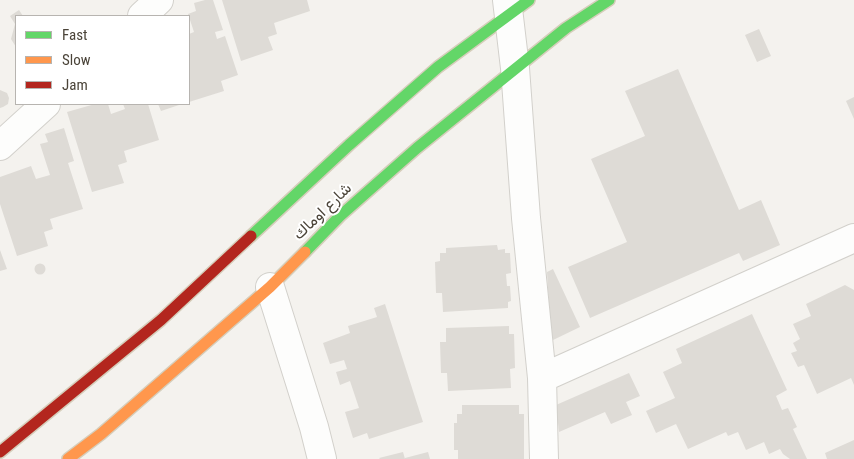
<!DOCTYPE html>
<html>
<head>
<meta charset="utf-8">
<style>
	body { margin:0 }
	#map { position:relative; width:854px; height:459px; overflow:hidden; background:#f4f2ee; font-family:"Roboto Condensed",sans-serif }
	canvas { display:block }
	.legend { position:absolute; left:15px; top:15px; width:175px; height:90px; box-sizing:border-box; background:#fff; border:1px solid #b7b4b0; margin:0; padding:6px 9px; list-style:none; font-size:15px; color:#4b4439 }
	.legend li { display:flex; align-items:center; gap:10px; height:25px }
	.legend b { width:25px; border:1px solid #b7b4b0 }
</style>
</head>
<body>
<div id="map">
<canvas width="854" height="459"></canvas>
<ul class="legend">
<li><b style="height:6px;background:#63d668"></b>Fast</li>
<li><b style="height:6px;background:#ff974d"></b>Slow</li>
<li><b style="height:6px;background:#b3261e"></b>Jam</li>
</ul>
</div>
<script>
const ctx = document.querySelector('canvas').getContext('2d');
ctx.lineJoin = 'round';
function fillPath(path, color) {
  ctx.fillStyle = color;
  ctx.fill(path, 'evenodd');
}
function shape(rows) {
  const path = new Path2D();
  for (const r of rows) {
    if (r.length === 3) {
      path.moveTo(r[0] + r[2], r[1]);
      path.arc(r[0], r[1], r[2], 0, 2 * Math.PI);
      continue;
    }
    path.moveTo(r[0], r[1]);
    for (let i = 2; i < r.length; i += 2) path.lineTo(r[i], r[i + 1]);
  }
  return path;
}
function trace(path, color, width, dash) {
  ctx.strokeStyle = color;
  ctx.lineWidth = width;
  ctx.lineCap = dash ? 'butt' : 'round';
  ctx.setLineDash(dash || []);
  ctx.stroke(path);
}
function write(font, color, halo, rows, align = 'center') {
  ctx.font = font + ' "Roboto Condensed",Vazirmatn,sans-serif';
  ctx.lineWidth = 4;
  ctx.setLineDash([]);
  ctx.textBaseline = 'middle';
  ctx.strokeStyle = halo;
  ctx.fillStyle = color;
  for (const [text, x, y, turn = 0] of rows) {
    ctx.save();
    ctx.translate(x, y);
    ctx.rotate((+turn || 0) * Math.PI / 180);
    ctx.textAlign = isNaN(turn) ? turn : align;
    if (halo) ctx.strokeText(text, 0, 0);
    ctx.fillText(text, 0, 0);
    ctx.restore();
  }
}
fillPath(shape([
	[205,0,213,0,223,30,215,32,217,39,225,36,238,75,221,81,224,91,189,102,189,34,194,32,188,14,196,11,194,3],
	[222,0,307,0,310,11,274,23,277,34,268,37,273,50,241,61],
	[19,10,23,16,16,16,16,47,11,39,15,24,10,16],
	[759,29,771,56,757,62,745,35],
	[678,69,739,210,761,200,780,245,743,261,739,253,590,318,568,267,627,242,591,159,645,136,625,91],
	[0,90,7,93,9,98,8,104,3,107,0,108],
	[854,97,854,119,846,101],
	[95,104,108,104,111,114,125,109,123,104,148,104,159,140,124,151,127,162,118,165,124,183,92,192,67,112],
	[158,104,182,104,161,111],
	[64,128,74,161,68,163,83,209,50,219,53,229,44,232,48,246,17,256,0,204,0,177,31,166,36,179,50,175,40,144,48,142,45,134],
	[497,245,498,250,505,249,505,253,510,253,511,273,506,274,507,286,510,286,511,301,508,302,508,308,443,312,442,293,436,293,435,262,440,261,440,253,446,253,446,248],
	[0,250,7,269,0,271],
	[40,269,5.5],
	[553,269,580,327,551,341,547,272],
	[845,285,854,290,854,385,851,378,817,394,804,365,798,367,791,353,797,351,793,343,800,339,793,324,811,316,806,304],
	[385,304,423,422,369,439,367,433,353,438,345,412,359,408,350,381,340,385,336,372,347,369,344,360,330,364,323,343,350,333,348,326,377,317,374,308],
	[752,314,787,390,776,396,782,410,788,408,797,427,793,429,807,459,790,459,783,454,780,449,769,454,764,442,746,450,738,432,728,436,726,432,688,449,676,424,656,433,646,411,675,398,663,372,682,363,676,349],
	[509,326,509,334,514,334,515,368,510,369,511,388,448,391,447,373,441,373,440,342,446,342,446,328],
	[629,373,640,396,626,402,632,415,611,424,605,412,559,432,556,405],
	[462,405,519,405,519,414,524,414,524,459,458,459,458,450,454,450,454,423,457,423,457,414,462,414],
	[854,440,854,459,827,459,825,453],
	[403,452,405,459,380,459,379,458],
	[428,452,430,459,405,459,405,458]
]), '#dedbd6');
const street = shape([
	[507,0,515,68,526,218,542,378,544,459],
	[142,16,159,0],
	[0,146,46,104],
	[270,287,314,427,322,459],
	[542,378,854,238]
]);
const fast = shape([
	[251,236,349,145,438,67,529,0],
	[305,252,340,216,417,148,566,28,609,0]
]);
const slow = shape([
	[68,459,101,434,270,287,305,252]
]);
const jam = shape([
	[0,452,161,320,251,236]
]);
trace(street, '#d2d0cb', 30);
trace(fast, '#d6cebb', 14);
trace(slow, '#d6cebb', 14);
trace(jam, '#d6cebb', 14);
trace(street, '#fdfdfc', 28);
trace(fast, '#63d668', 11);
trace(slow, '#ff974d', 11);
trace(jam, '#b3261e', 11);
write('16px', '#4b4439', '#fff', [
	["شارع اوماك",323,212,-44]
]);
</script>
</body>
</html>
